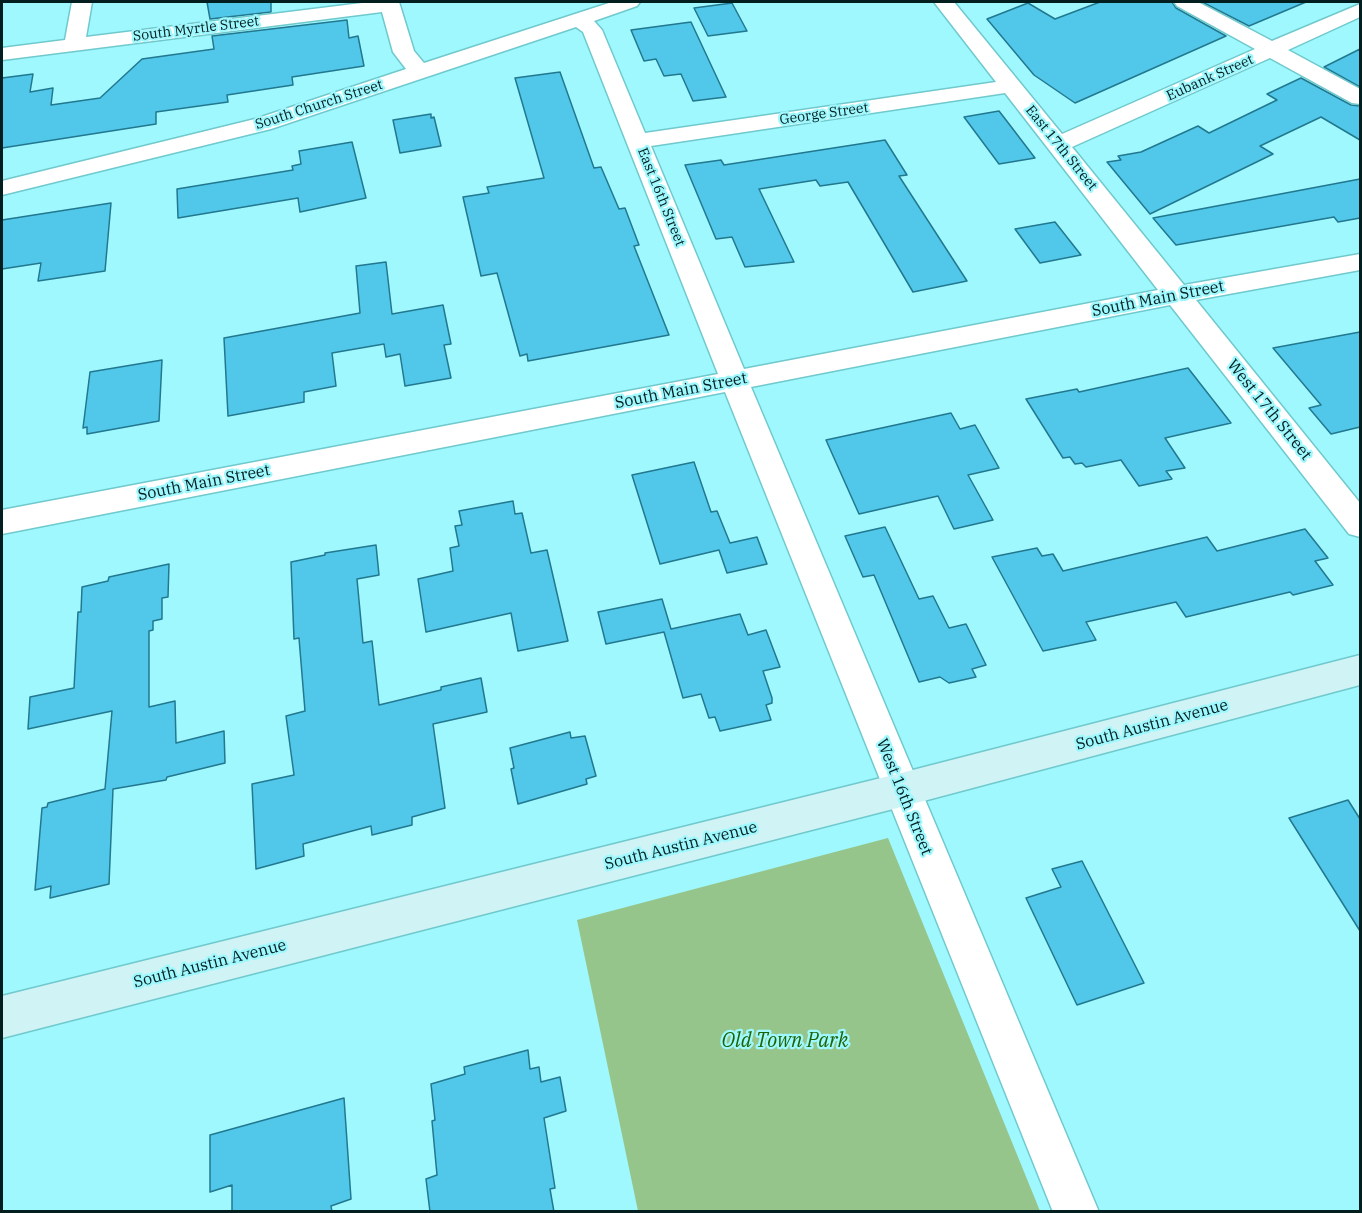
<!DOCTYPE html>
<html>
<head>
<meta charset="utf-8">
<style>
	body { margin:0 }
	#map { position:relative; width:1362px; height:1213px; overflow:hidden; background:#9ff8fd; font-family:"IBM Plex Serif",serif }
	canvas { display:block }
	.frame { position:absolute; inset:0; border:3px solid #021e1f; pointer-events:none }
</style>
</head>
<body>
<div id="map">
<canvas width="1362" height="1213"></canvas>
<div class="frame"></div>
</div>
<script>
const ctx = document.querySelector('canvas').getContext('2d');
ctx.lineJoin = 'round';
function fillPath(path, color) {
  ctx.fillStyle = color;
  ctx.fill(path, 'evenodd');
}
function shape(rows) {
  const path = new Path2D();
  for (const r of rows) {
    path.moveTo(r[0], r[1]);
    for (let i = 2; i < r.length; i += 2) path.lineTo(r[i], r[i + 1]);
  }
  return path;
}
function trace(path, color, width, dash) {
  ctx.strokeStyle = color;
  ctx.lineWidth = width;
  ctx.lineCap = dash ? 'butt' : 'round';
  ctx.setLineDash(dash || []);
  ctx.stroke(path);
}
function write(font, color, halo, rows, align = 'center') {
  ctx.font = font + ' "IBM Plex Serif",serif';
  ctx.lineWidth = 4.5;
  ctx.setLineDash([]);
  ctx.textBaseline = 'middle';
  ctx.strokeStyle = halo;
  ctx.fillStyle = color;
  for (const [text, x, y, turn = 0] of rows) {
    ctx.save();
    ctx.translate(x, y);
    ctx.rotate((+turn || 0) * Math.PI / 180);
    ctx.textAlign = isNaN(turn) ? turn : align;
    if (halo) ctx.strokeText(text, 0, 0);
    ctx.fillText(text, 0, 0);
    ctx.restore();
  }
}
fillPath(shape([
	[888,838,1040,1211,638,1211,577,920]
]), '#96c58b');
const building = shape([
	[207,2,271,2,271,12,210,19,207,2],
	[1100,2,1172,2,1176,8,1226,36,1075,103,1034,75,987,19,1028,3,1055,19,1100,2],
	[1202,2,1306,2,1249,26,1202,2],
	[732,3,747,31,708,36,694,8,732,3],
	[347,20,349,38,358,36,364,66,292,77,293,85,227,95,228,102,156,112,156,124,2,148,2,78,33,74,30,92,53,88,51,105,100,98,142,59,214,49,212,36,347,20],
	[691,22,726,97,693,101,681,74,664,76,656,59,644,61,631,30,691,22],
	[1360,49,1360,87,1324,67,1360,49],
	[560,72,594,168,601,167,619,209,625,208,639,245,634,246,669,335,528,361,527,354,520,356,497,273,481,276,463,197,489,193,487,187,544,178,515,78,560,72],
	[1301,78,1351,105,1360,106,1360,140,1321,117,1260,146,1273,154,1150,214,1107,162,1121,160,1118,156,1141,152,1198,126,1209,133,1277,100,1267,94,1301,78],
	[999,111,1006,120,1035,158,999,164,964,117,999,111],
	[431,114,431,118,434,117,441,146,400,153,393,120,431,114],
	[885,140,907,175,899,176,967,281,913,292,848,182,820,186,816,180,759,189,794,262,745,267,732,237,716,239,685,165,721,160,724,165,885,140],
	[352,142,366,198,300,212,298,198,178,218,177,189,293,170,292,166,301,164,299,151,352,142],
	[1360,179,1360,218,1338,222,1334,217,1176,245,1153,218,1360,179],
	[111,203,105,271,38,281,41,263,2,269,2,220,111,203],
	[1055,222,1081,255,1040,263,1015,229,1055,222],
	[386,262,392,314,443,305,451,344,444,345,451,378,405,386,400,354,386,357,384,344,332,353,336,386,304,392,304,402,228,416,224,338,360,313,356,266,386,262],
	[1360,332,1360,427,1331,434,1309,408,1321,405,1273,348,1360,332],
	[162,360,159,421,87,434,87,427,83,428,90,372,162,360],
	[1188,368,1231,423,1165,438,1185,468,1166,471,1172,479,1139,486,1121,460,1086,467,1082,463,1075,464,1070,457,1063,458,1026,399,1077,389,1079,392,1188,368],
	[951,413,960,429,975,425,999,468,968,475,993,520,954,529,938,496,859,514,826,440,951,413],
	[694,462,711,512,717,511,730,543,757,537,767,564,727,573,719,550,660,564,632,475,694,462],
	[513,501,515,514,522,513,531,553,547,550,568,641,518,651,511,613,426,632,418,579,453,571,450,548,459,546,455,526,462,525,459,511,513,501],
	[885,527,919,599,933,596,949,628,966,624,986,665,972,669,976,677,949,683,940,677,919,682,874,575,863,577,845,536,885,527],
	[1305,529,1328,558,1315,561,1333,585,1293,595,1290,592,1186,617,1176,602,1086,622,1096,640,1043,651,992,557,1037,548,1042,556,1053,554,1063,571,1207,537,1217,551,1305,529],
	[376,545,379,575,357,579,363,643,372,641,379,705,441,690,441,687,481,678,487,712,433,724,445,808,412,817,412,825,372,835,371,826,303,844,304,856,256,869,252,784,294,775,286,716,305,711,299,638,294,639,291,562,325,555,325,553,376,545],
	[169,564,168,597,162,598,162,619,153,621,153,630,149,631,149,707,175,701,176,743,224,731,225,763,167,777,166,780,113,789,109,884,50,898,51,886,35,890,42,808,47,807,48,803,105,789,112,711,28,729,30,697,74,688,78,612,81,612,82,587,108,581,109,577,169,564],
	[662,599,671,629,740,614,748,635,766,630,780,667,763,671,772,698,772,703,766,705,771,720,720,731,715,717,709,718,701,694,683,698,664,632,606,644,598,612,662,599],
	[570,732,571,738,585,736,596,776,586,779,587,784,518,804,511,769,514,768,510,748,570,732],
	[1348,800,1360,819,1360,931,1289,818,1348,800],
	[1082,861,1144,983,1077,1005,1026,898,1061,887,1052,869,1082,861],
	[528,1050,530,1069,539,1067,541,1082,560,1077,566,1111,544,1118,555,1188,550,1189,554,1212,430,1212,426,1179,437,1175,432,1121,435,1120,431,1084,465,1074,464,1067,528,1050],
	[344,1098,351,1199,331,1206,332,1212,232,1212,232,1185,210,1192,210,1135,344,1098]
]);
fillPath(building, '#51c8e9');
trace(building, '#22788f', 1.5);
const minor = shape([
	[72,2,92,2,86,37,370,2,399,2,414,51,424,63,612,2,640,2,637,6,594,21,602,30,645,133,996,82,934,2,954,2,1062,134,1255,49,1177,6,1174,2,1198,2,1272,41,1360,4,1360,17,1288,50,1360,89,1360,104,1352,103,1270,58,1072,147,1184,285,1360,254,1360,270,1196,300,1360,503,1360,537,1349,534,1170,305,751,387,1099,1212,1053,1212,725,392,2,534,2,510,718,374,583,32,576,27,271,129,2,195,2,181,255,119,406,69,393,52,382,12,2,60,2,48,65,40,72,2],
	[1005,93,1158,290,744,369,651,146,1005,93]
]);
const secondary = shape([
	[1360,655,1360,685,901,807,2,1038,2,996,901,773,1360,655]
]);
trace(minor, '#70c9cd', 3);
trace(secondary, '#70c9cd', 3);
fillPath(minor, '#fff');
fillPath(secondary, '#d0f4f5');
write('14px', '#021e1f', '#9ff8fd', [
	["South Myrtle Street",196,29,-7],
	["Eubank Street",1210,78,-24],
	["South Church Street",319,105,-18],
	["George Street",824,114,-8],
	["East 17th Street",1061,148,51],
	["East 16th Street",661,197,68]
]);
write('16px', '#021e1f', '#9ff8fd', [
	["South Main Street",1158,299,-11],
	["South Main Street",681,391,-11],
	["West 17th Street",1269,410,51],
	["South Main Street",204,483,-11],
	["South Austin Avenue",1152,725,-15],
	["West 16th Street",904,797,68],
	["South Austin Avenue",681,846,-14],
	["South Austin Avenue",210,964,-14]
]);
write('italic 20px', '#1d6303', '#9ff8fd', [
	["Old Town Park",785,1041]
]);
</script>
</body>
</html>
